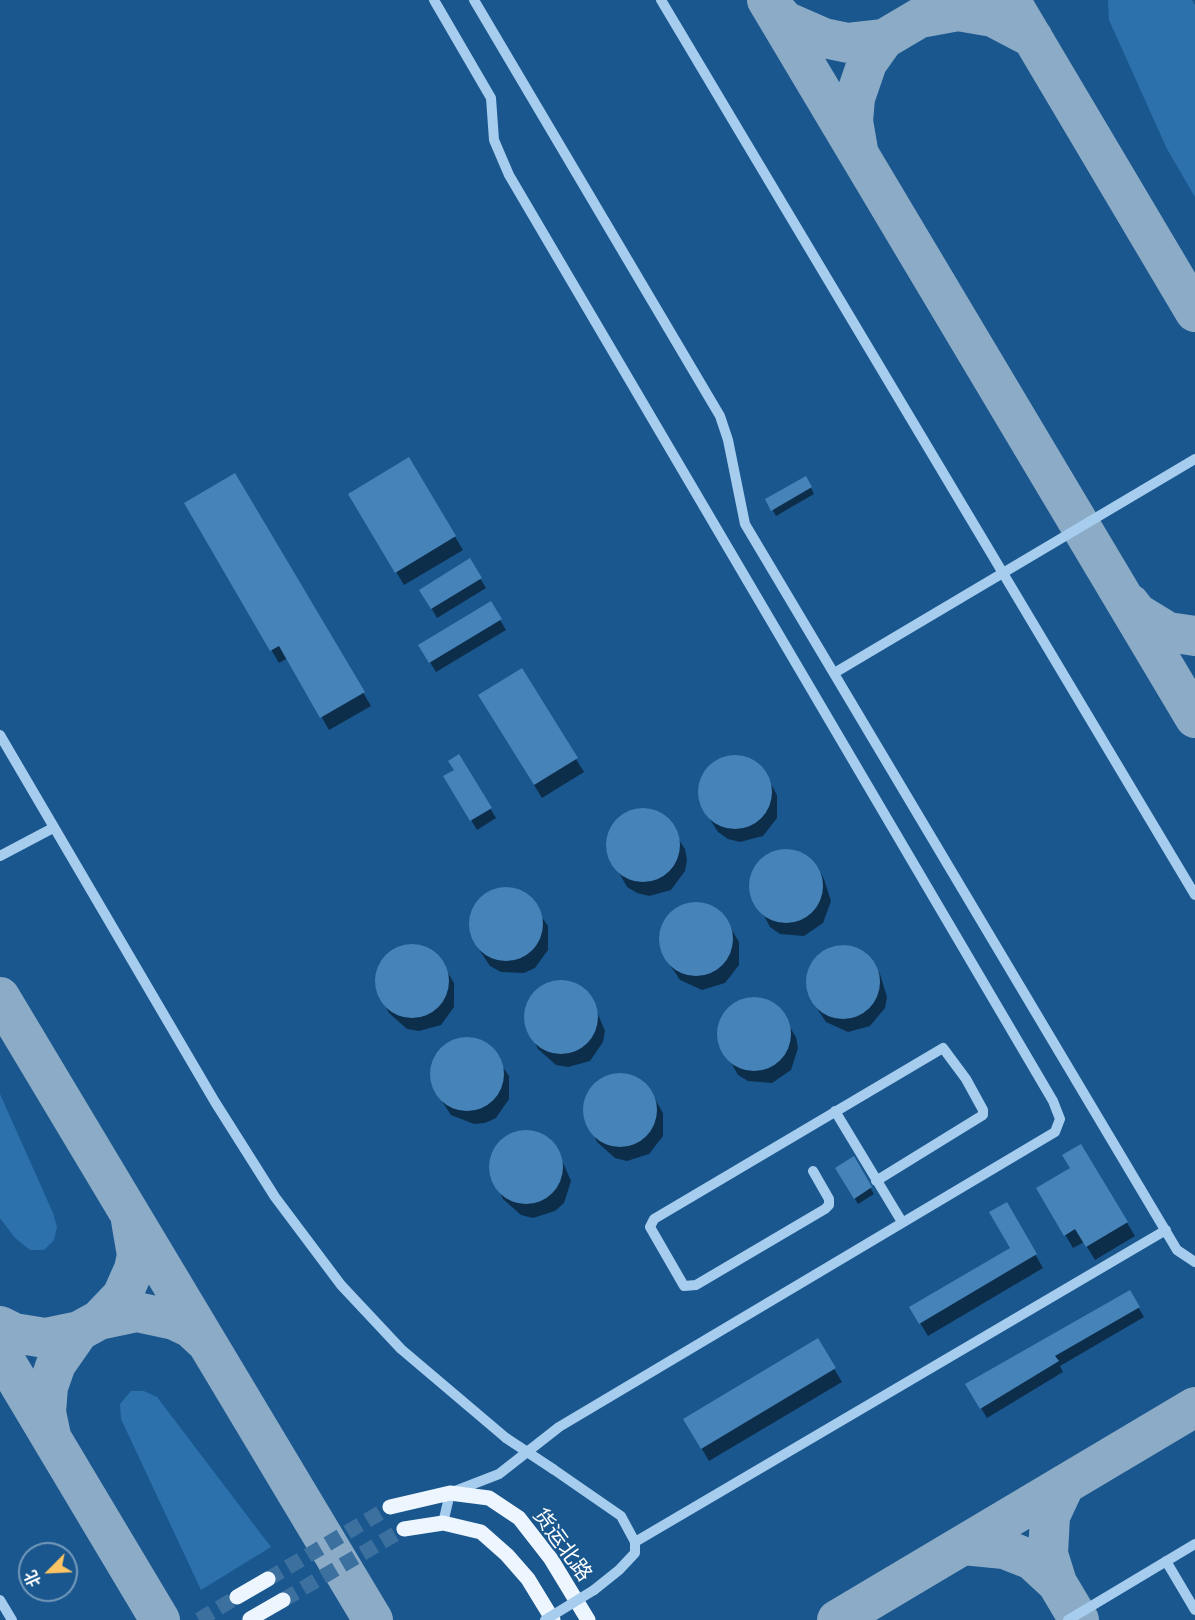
<!DOCTYPE html>
<html>
<head>
<meta charset="utf-8">
<style>
	body { margin:0 }
	#map { position:relative; width:1195px; height:1620px; overflow:hidden; background:#19578e; font-family:Raleway,"Noto Sans SC",sans-serif }
	canvas { display:block }
	.north { position:absolute; left:18px; top:1542px; width:60px; height:60px; box-sizing:border-box; background:#19578e; border:2px solid #759abb; border-radius:50%; rotate:246deg; font-size:16px; font-weight:700; line-height:24px; text-align:center; color:#fff }
	.north::after { content:''; display:block; margin:auto; width:21px; height:27px; background:#ffc463; clip-path:polygon(50% 0,100% 100%,50% 72%,0 100%) }
</style>
</head>
<body>
<div id="map">
<canvas width="1195" height="1620"></canvas>
<div class="north">北</div>
</div>
<script>
const ctx = document.querySelector('canvas').getContext('2d');
ctx.lineJoin = 'round';
function fillPath(path, color) {
  ctx.fillStyle = color;
  ctx.fill(path, 'evenodd');
}
function shape(rows) {
  const path = new Path2D();
  for (const r of rows) {
    if (r.length === 3) {
      path.moveTo(r[0] + r[2], r[1]);
      path.arc(r[0], r[1], r[2], 0, 2 * Math.PI);
      continue;
    }
    path.moveTo(r[0], r[1]);
    for (let i = 2; i < r.length; i += 2) path.lineTo(r[i], r[i + 1]);
  }
  return path;
}
function trace(path, color, width, dash) {
  ctx.strokeStyle = color;
  ctx.lineWidth = width;
  ctx.lineCap = dash ? 'butt' : 'round';
  ctx.setLineDash(dash || []);
  ctx.stroke(path);
}
function write(font, color, halo, rows, align = 'center') {
  ctx.font = font + ' Raleway,"Noto Sans SC",sans-serif';
  ctx.lineWidth = 4.5;
  ctx.setLineDash([]);
  ctx.textBaseline = 'middle';
  ctx.strokeStyle = halo;
  ctx.fillStyle = color;
  for (const [text, x, y, turn = 0] of rows) {
    ctx.save();
    ctx.translate(x, y);
    ctx.rotate((+turn || 0) * Math.PI / 180);
    ctx.textAlign = isNaN(turn) ? turn : align;
    if (halo) ctx.strokeText(text, 0, 0);
    ctx.fillText(text, 0, 0);
    ctx.restore();
  }
}
fillPath(shape([
	[1108,0,1192,0,1195,5,1195,197,1167,149,1109,20],
	[0,1094,53,1213,57,1227,54,1240,44,1250,30,1250,15,1238,0,1218],
	[131,1391,144,1391,157,1397,271,1547,201,1590,121,1419,120,1404]
]), '#2c71ac');
fillPath(shape([
	[408,459,463,550,404,585,350,495],
	[235,475,371,706,329,730,288,658,279,663,186,503],
	[806,478,814,494,776,516,767,500],
	[469,560,486,588,437,618,421,590],
	[490,603,506,630,436,672,420,646],
	[487,709,576,759,584,772,542,798],
	[734,755,756,762,764,771,777,795,777,818,763,836,740,842,728,839,718,832,703,808,699,797,704,773,712,764],
	[459,756,496,818,477,830,446,777,455,771],
	[641,809,663,816,685,849,687,860,685,871,671,890,649,896,637,893,627,887,607,851,612,827,630,811],
	[786,850,797,852,816,865,824,879,831,901,823,923,804,936,780,934,770,927,751,891,755,867,774,852],
	[504,888,526,894,548,926,548,950,535,968,524,973,501,972,490,966,474,942,470,918,474,906,482,897],
	[695,903,717,910,725,918,739,942,739,965,725,983,702,990,680,980,664,956,660,945,665,921,673,912],
	[410,945,432,951,440,959,454,983,454,1007,441,1025,419,1031,407,1029,389,1013,376,987,380,963,388,954],
	[842,945,864,952,872,961,880,974,887,997,885,1008,870,1026,848,1032,826,1022,810,998,807,986,812,963,830,947],
	[570,982,590,995,605,1031,603,1042,590,1061,568,1067,556,1065,538,1049,525,1023,525,1011,537,990,547,983],
	[752,997,775,1004,796,1037,798,1048,791,1070,772,1083,748,1081,738,1075,718,1039,723,1015,731,1006],
	[465,1038,487,1044,509,1076,509,1099,496,1118,485,1123,474,1124,451,1115,436,1092,431,1068,435,1056,454,1040],
	[618,1074,641,1080,649,1088,663,1113,663,1136,649,1154,627,1161,615,1158,597,1142,585,1116,589,1092,597,1083],
	[536,1132,555,1145,571,1181,564,1203,555,1211,533,1218,521,1215,503,1199,491,1173,491,1161,503,1140,513,1134],
	[1081,1146,1135,1236,1095,1260,1084,1242,1073,1248,1038,1189,1072,1168],
	[853,1158,874,1194,858,1204,837,1168],
	[1006,1204,1043,1268,928,1336,911,1308,1012,1248],
	[1129,1292,1144,1317,1060,1366,1063,1372,987,1418,967,1385],
	[817,1340,842,1382,709,1461,685,1420]
]), '#0007');
trace(shape([
	[767,0,1195,718],
	[1010,0,1195,312],
	[776,11,785,21,824,38,848,43,884,39],
	[920,18,958,11,993,17,1033,38],
	[858,150,853,121,855,98,867,63,884,39,950,0],
	[1130,604,1137,613,1168,632,1195,636],
	[0,997,373,1620],
	[99,1320,122,1296,134,1269,137,1255,131,1220],
	[0,1326,14,1333,45,1338,79,1331],
	[0,1352,160,1620],
	[51,1436,46,1412,48,1387,56,1364,79,1331,99,1320,137,1312,174,1320,191,1328,205,1341],
	[1065,1484,1050,1516,1048,1554,1057,1583,1079,1620],
	[963,1545,1004,1549,1032,1560,1057,1583],
	[837,1620,1195,1407]
]), '#8cabc6', 40);
fillPath(shape([
	[409,457,456,536,395,573,348,494],
	[235,473,365,692,320,718,279,646,270,651,184,503],
	[806,476,812,487,771,511,765,499],
	[470,558,482,578,431,609,419,590],
	[491,601,502,619,429,663,418,645],
	[522,668,578,758,534,785,478,695],
	[459,754,492,808,470,821,443,776,454,770,448,761],
	[735,792,37],
	[643,845,37],
	[786,886,37],
	[506,924,37],
	[696,939,37],
	[412,981,37],
	[843,982,37],
	[561,1017,37],
	[754,1034,37],
	[467,1074,37],
	[620,1110,37],
	[526,1167,37],
	[1081,1144,1128,1222,1086,1247,1075,1229,1064,1236,1036,1188,1070,1168,1062,1155],
	[854,1156,872,1187,854,1199,835,1168],
	[1007,1202,1037,1254,919,1324,909,1307,1010,1248,989,1212],
	[1130,1290,1140,1307,1055,1356,1059,1361,980,1409,965,1384],
	[818,1338,836,1368,701,1449,683,1419]
]), '#4683b8');
trace(shape([
	[268,1579,390,1507],
	[283,1600,404,1529],
	[199,1620,237,1597]
]), '#3c709f', 15, [15, 8]);
trace(shape([
	[434,0,491,98,494,140,509,175,1053,1101,1060,1119,1055,1132,559,1427,499,1474,450,1493,443,1523],
	[474,0,720,416,728,440,745,524,1177,1250,1195,1262],
	[661,0,1195,895],
	[836,672,1195,459],
	[0,735,215,1102,275,1197,341,1285,401,1349,506,1438],
	[0,856,53,828],
	[835,1111,902,1222],
	[813,1171,829,1199,829,1205,825,1209,696,1285,684,1286,650,1227,654,1219,943,1048,966,1079,983,1110,983,1115,876,1181],
	[553,1469,621,1516,635,1542,635,1553,619,1570,594,1590],
	[635,1542,1166,1230],
	[1166,1561,1195,1610],
	[0,1600,12,1620],
	[1068,1620,1195,1544]
]), '#a6cdee', 10);
trace(shape([
	[390,1507,450,1493,489,1498,519,1518,551,1559,588,1620],
	[404,1529,443,1523,481,1532,507,1555,528,1579,553,1620],
	[237,1597,268,1579],
	[250,1619,283,1600]
]), '#edf6ff', 15);
trace(shape([
	[506,1438,553,1469],
	[545,1620,594,1590]
]), '#a6cdee', 10);
write('21px', '#fff', '#19578e', [
	["货运北路",562,1545,54]
]);
</script>
</body>
</html>
